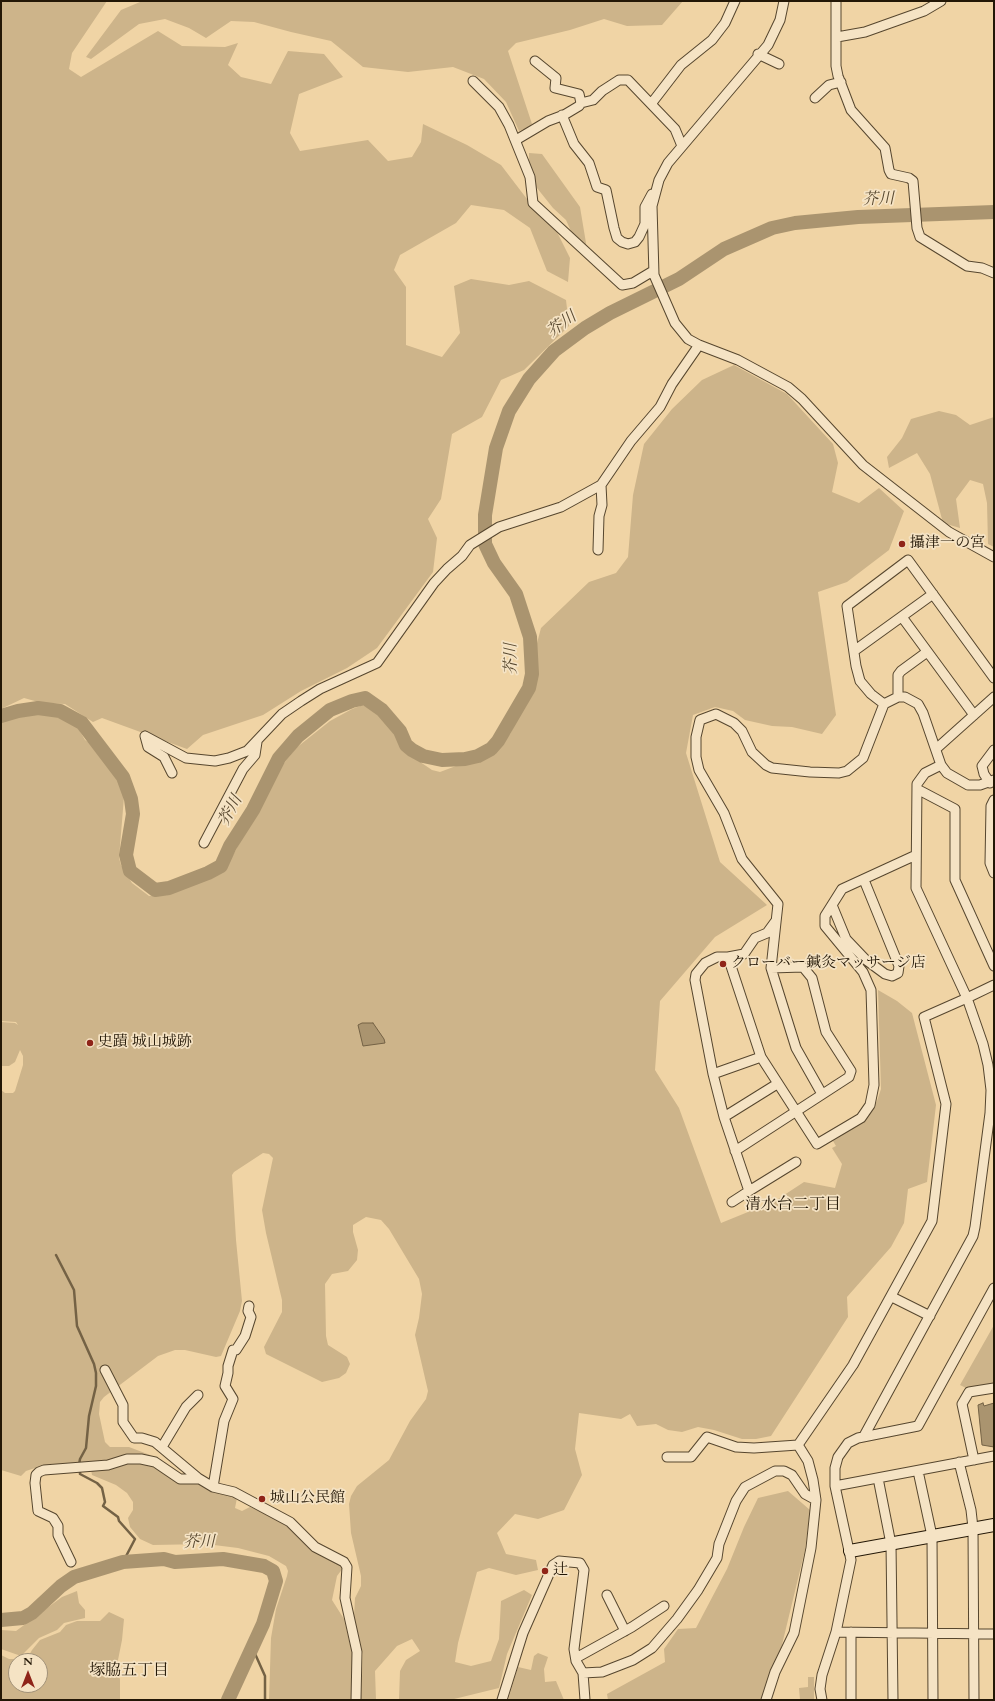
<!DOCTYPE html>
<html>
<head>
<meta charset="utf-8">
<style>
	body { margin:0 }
	#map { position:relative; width:995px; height:1701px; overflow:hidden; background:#f0d4a5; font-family:Cardo,serif }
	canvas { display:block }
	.frame { position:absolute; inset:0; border:2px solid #231706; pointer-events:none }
	.north { position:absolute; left:8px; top:1653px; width:40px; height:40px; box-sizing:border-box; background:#f5e3c4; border:1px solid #a19178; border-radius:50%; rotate:0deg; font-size:11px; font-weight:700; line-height:16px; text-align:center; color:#231706 }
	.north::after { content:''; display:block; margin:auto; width:14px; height:18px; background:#8f2418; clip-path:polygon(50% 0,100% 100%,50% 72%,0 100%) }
</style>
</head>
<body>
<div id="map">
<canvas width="995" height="1701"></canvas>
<div class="frame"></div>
<div class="north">N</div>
</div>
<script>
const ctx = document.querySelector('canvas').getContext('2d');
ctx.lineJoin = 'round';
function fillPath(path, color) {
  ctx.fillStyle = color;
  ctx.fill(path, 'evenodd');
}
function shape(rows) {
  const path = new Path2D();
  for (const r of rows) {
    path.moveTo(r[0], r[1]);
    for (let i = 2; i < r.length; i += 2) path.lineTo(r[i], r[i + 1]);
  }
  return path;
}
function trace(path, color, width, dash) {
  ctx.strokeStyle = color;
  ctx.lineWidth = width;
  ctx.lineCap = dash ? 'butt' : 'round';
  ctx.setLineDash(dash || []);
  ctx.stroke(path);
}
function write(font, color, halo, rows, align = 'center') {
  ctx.font = font + ' Cardo,"Noto Serif JP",serif';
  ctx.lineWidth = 3.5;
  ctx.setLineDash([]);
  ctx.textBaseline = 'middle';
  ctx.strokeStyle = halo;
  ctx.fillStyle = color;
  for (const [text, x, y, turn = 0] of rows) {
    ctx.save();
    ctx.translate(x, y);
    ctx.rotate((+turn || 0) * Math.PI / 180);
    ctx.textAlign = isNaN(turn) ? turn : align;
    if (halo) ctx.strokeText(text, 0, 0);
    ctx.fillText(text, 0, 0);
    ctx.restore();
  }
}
fillPath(shape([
	[1,1,107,1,72,53,69,69,81,77,158,31,182,46,225,47,238,43,228,65,241,77,271,84,288,51,324,54,343,77,299,94,290,133,300,151,368,140,388,161,412,157,421,142,423,124,467,145,501,165,530,203,553,224,570,258,568,282,547,271,530,228,504,210,471,205,456,223,400,255,394,270,406,287,406,345,442,357,460,333,454,286,471,279,509,285,529,281,566,300,569,326,524,370,501,380,482,417,452,434,441,499,428,519,437,538,433,572,377,648,347,668,301,691,263,715,203,735,187,749,102,718,93,722,65,704,42,703,24,698,1,709],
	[149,1,683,1,662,25,627,26,604,19,570,30,516,43,508,51,532,124,527,128,519,131,506,102,484,79,453,67,408,72,363,67,331,41,291,32,254,22,231,21,206,38,189,28,165,19,139,24,91,59,86,57,121,10,140,2],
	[529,153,542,154,580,207,587,249,574,238,566,220,553,208,529,178],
	[734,365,787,394,833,444,838,463,832,492,859,503,879,488,904,511,889,550,847,582,818,592,836,715,822,734,792,727,772,726,745,720,733,711,715,707,693,715,686,753,720,862,767,905,715,937,660,1001,655,1070,679,1108,721,1223,775,1201,804,1182,835,1188,842,1164,832,1148,836,1146,833,1141,865,1119,877,1101,881,1089,878,990,897,1001,912,1013,936,1105,927,1182,908,1189,904,1223,891,1247,847,1297,848,1317,771,1436,756,1439,742,1439,714,1430,698,1427,682,1432,668,1430,656,1424,637,1426,630,1414,621,1419,579,1413,575,1449,582,1475,564,1510,538,1519,515,1514,497,1533,506,1554,536,1560,538,1570,516,1575,489,1568,477,1572,458,1643,455,1662,471,1666,491,1661,499,1639,501,1601,524,1590,532,1595,507,1654,499,1688,450,1700,399,1700,400,1671,406,1660,420,1651,412,1639,397,1646,375,1671,376,1700,361,1700,363,1654,354,1616,355,1598,361,1586,361,1576,351,1533,349,1504,351,1496,357,1486,389,1460,410,1421,426,1399,428,1391,415,1335,419,1318,422,1294,419,1279,389,1229,381,1220,366,1217,353,1225,353,1232,358,1250,357,1260,348,1271,332,1274,325,1284,326,1336,328,1345,347,1357,350,1364,346,1373,339,1378,322,1382,266,1354,264,1347,282,1312,282,1300,266,1233,262,1210,273,1158,269,1154,263,1153,234,1172,232,1175,236,1240,242,1301,240,1311,221,1356,216,1357,185,1350,175,1350,158,1356,104,1397,100,1402,99,1414,105,1442,110,1447,129,1447,150,1455,90,1464,35,1468,26,1471,21,1476,1,1470,1,1090,5,1093,13,1093,15,1091,23,1065,23,1056,20,1050,18,1025,16,1022,1,1021,1,719,15,714,50,714,72,722,77,726,85,740,92,744,112,766,122,785,124,797,119,858,121,865,132,883,149,896,167,895,220,874,232,857,280,768,296,748,330,721,352,709,363,705,375,711,396,736,404,751,432,770,440,772,493,752,510,734,536,682,536,647,541,628,589,582,616,573,628,557,633,495,644,444,672,409,702,380],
	[939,411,956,415,970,425,994,417,994,547,988,544,987,503,983,484,970,480,956,499,960,528,943,523,930,474,917,453,889,468,887,457,902,438,911,419],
	[1,1022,15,1023,18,1025,20,1050,15,1062,9,1066,1,1066],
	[994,1325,994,1385,968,1389,960,1385],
	[131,1462,160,1468,237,1498,235,1508,242,1511,250,1507,287,1524,343,1564,343,1568,337,1576,332,1600,344,1619,352,1653,352,1700,269,1700,271,1638,276,1609,287,1576,288,1571,286,1566,269,1556,238,1548,206,1544,153,1545,140,1539,130,1527,128,1518,133,1510,133,1502,127,1493,116,1485,92,1475,91,1470],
	[788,1491,810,1510,805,1550,779,1657,761,1700,608,1700,607,1694,665,1662,664,1649,678,1629,696,1628,727,1569,744,1527,758,1498],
	[77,1591,79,1603,85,1610,85,1618,64,1623,57,1630,39,1638,21,1656,1,1649,1,1630,16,1631,62,1597],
	[109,1612,124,1619,122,1640,116,1670,120,1679,120,1700,1,1700,1,1655,9,1659,27,1659,32,1650,40,1640,60,1632,66,1625,77,1621,100,1621],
	[16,1661,40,1661,40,1685,16,1685],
	[538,1653,548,1657,544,1669,545,1682,556,1681,564,1700,508,1700,518,1667,531,1670,534,1656],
	[808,1677,814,1677,814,1700,800,1700,799,1688,808,1687]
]), '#cdb48a');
const water = shape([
	[373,1023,384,1039,385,1043,363,1046,358,1025,362,1023,373,1023],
	[983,1403,984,1406,994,1403,994,1447,982,1445,978,1405,983,1403]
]);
fillPath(water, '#aa946f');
trace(water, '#746245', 1);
trace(shape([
	[56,1255,74,1290,77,1326,94,1364,96,1373,96,1386,89,1416,86,1448,80,1459,79,1465],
	[80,1470,80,1474,97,1483,102,1488,105,1502,103,1506,118,1517,119,1521,135,1539,123,1562],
	[252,1647,265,1676,265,1700]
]), '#746245', 2.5);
trace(shape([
	[1,716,18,711,38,708,60,711,82,723,123,777,131,799,133,814,126,855,130,871,155,890,169,888,208,873,221,866,230,846,253,810,279,758,298,736,330,710,352,701,365,698,382,710,400,731,406,745,412,750,423,756,442,760,465,759,478,756,491,749,498,741,529,688,532,674,530,637,516,594,494,563,485,544,485,515,496,448,509,411,529,379,554,351,585,328,610,313,679,279,724,249,772,228,795,223,858,217,994,212],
	[1,1620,23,1618,32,1613,61,1586,74,1577,123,1562,164,1559,175,1562,223,1559,264,1566,273,1571,276,1581,263,1624,228,1700]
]), '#aa946f', 14);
const street = shape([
	[784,1,780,20,768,45,668,163,659,180,652,206,654,275,675,323,688,339,699,345,738,360,788,387,802,399,863,465,949,532,994,557],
	[836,1,836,66,838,76,851,110,885,148,889,170,891,174,909,178,913,181,917,228,920,237,967,266,982,268,994,273],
	[837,37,865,32,924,11,941,1],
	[758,54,779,64],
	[535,61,556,78,555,88,579,94,581,103],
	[473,81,499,107,509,125,530,177,533,203,622,285,633,283,653,271],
	[815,98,829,85,841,82],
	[562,115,574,144,589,163,597,187,606,190,614,228,617,238,622,242,628,244,635,242,639,237,645,224,645,207,652,194],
	[516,140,548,121,564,115,579,106,581,103,593,100,602,91,619,80,628,80,651,104],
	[682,146,675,129,651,104,681,65,712,40,725,23,735,1],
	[598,550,599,516,602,505,601,485],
	[902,617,974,715],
	[854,651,933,594],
	[898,697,898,675,901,671,927,652],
	[884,704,871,694,860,681,856,666,847,606,908,560,994,678],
	[145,736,186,758,215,761,229,758,247,751,282,714,301,701,320,689,377,663,434,583,447,569,462,556,470,545,499,527,561,507,601,485,631,441,660,407,672,384,699,345],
	[145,736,148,747,164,757,172,773],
	[936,749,994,697],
	[941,765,925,773,917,784,916,888,967,998,994,985],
	[990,783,984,774,982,766,994,750],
	[917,789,955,809,955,880,994,966],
	[994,800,991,806,990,863,994,873],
	[204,843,243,769,255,755,257,742],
	[832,905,846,939,866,960,885,974,892,976,898,973,899,966,864,880],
	[775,922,767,933,755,938,744,954,728,957,761,1057,817,1144,861,1118,870,1105,874,1085,871,990,863,972,825,926,825,916,842,889,916,855],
	[728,957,717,957,705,963,696,974,695,980,713,1074,724,1117,749,1191,732,1202],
	[771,968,796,1048,822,1094],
	[713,1074,761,1057],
	[724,1117,777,1084],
	[735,1151,849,1077,851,1071,826,1032,812,978,803,967,771,968,778,904,742,859,724,813,699,770,696,757,696,737,700,720,716,714,734,723,742,731,752,752,766,765,772,768,810,772,839,773,847,771,863,758,884,704,898,697,905,697,918,704,923,713,941,765,947,773,968,785,980,785,994,780],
	[749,1191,796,1162],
	[892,1297,930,1316],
	[105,1370,123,1405,123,1422,134,1438,142,1438,155,1442,198,1478,213,1487,234,1492,290,1522,315,1547,344,1562,347,1567,345,1598,357,1652,356,1700],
	[798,1445,853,1365,932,1221,946,1104,924,1017,967,998,983,1044,988,1065,991,1090,990,1113,975,1227,973,1236,864,1436],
	[162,1447,186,1407,198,1395],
	[667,1457,691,1457,707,1437,736,1447,754,1448,798,1445,808,1461,813,1480,816,1500,811,1548,794,1633,775,1672,766,1700],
	[974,1460,962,1404,969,1392,994,1388],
	[959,1462,971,1510,973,1528,974,1700],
	[918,1471,932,1536,933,1700],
	[878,1478,891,1544,893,1700],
	[835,1486,994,1456],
	[213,1487,224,1421,233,1399,225,1386,228,1373,228,1366,233,1350,236,1350,245,1336,251,1317,248,1311,249,1306],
	[71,1562,58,1535,58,1526,53,1518,38,1511,35,1483,36,1475,39,1472,44,1470,108,1465,127,1459,141,1459,155,1462,180,1479,199,1479],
	[607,1595,625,1631],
	[836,1632,994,1634],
	[851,1632,851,1700],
	[576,1658,632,1627,664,1606],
	[583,1673,585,1700],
	[502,1700,523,1633,553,1565,559,1561,580,1563,584,1570,574,1649,576,1661,583,1673,602,1672,633,1660,652,1648,677,1619,698,1590,717,1558,719,1544,736,1501,745,1487,775,1471,784,1471,792,1475,805,1494,816,1500],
	[822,1700,820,1689,822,1675,836,1632,851,1560,835,1486,835,1468,838,1457,848,1443,858,1438,918,1426,994,1288]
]);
const secondary = shape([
	[850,1551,994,1525]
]);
trace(street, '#56462e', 11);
trace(secondary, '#231706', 14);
trace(street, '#f5e3c4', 9);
trace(secondary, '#f5e3c4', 12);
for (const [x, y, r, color] of [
	[902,544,4,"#8f2418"],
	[723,964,4,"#8f2418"],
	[90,1043,4,"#8f2418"],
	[262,1499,4,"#8f2418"],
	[545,1571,4,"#8f2418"]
]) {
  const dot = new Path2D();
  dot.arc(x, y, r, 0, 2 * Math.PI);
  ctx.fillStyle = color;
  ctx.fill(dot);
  trace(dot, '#f5e3c4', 1.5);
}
write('15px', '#231706', '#f5e3c4', [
	["攝津一の宮",910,544],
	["クローバー鍼灸マッサージ店",731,964],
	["史蹟 城山城跡",98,1043],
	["城山公民館",270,1499],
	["辻",553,1571]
], 'left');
write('italic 16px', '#594930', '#f5e3c4', [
	["芥川",878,200,-2],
	["芥川",562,325,-36],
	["芥川",512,659,-91],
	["芥川",231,811,-62],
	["芥川",199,1543,-1]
]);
write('16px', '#231706', '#f5e3c4', [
	["清水台二丁目",793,1205],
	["塚脇五丁目",129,1671]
]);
</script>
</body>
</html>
